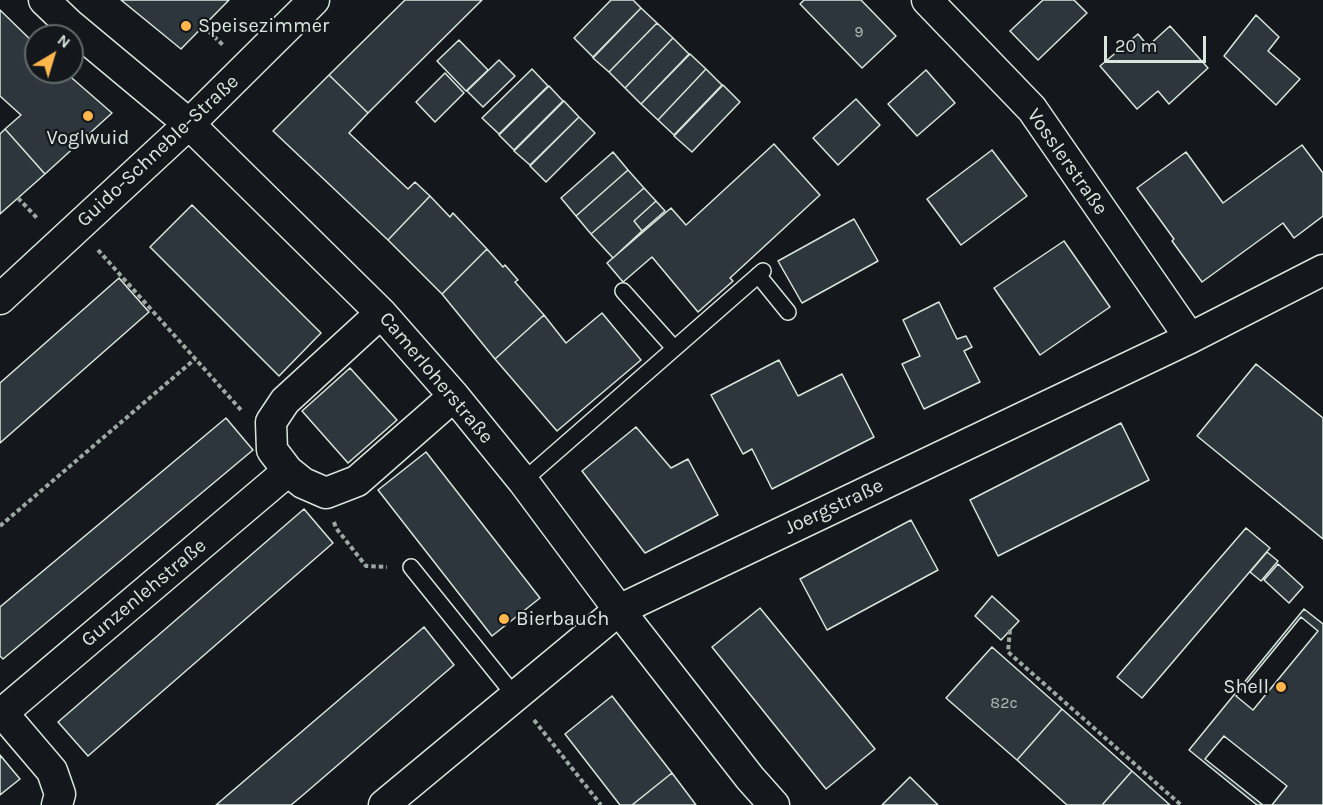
<!DOCTYPE html>
<html>
<head>
<meta charset="utf-8">
<style>
	body { margin:0 }
	#map { position:relative; width:1323px; height:805px; overflow:hidden; background:#14181c; font-family:Karla,sans-serif }
	canvas { display:block }
	.north { position:absolute; left:24px; top:24px; width:60px; height:60px; box-sizing:border-box; background:#14181c; border:2px solid #626a69; border-radius:50%; rotate:38deg; font-size:16px; font-weight:700; line-height:24px; text-align:center; color:#d8e6dc }
	.north::after { content:''; display:block; margin:auto; width:21px; height:27px; background:#ffb74d; clip-path:polygon(50% 0,100% 100%,50% 72%,0 100%) }
	.scale { position:absolute; left:1104px; top:36px; width:102px; height:27px; box-sizing:border-box; border:3px solid #d8e6dc; border-top:0; padding-left:8px; font-size:18px; line-height:21px; white-space:nowrap; color:#d8e6dc; -webkit-text-stroke:4px #14181c; paint-order:stroke }
</style>
</head>
<body>
<div id="map">
<canvas width="1323" height="805"></canvas>
<div class="north">N</div>
<div class="scale">20 m</div>
</div>
<script>
const ctx = document.querySelector('canvas').getContext('2d');
ctx.lineJoin = 'round';
function fillPath(path, color) {
  ctx.fillStyle = color;
  ctx.fill(path, 'evenodd');
}
function shape(rows) {
  const path = new Path2D();
  for (const r of rows) {
    path.moveTo(r[0], r[1]);
    for (let i = 2; i < r.length; i += 2) path.lineTo(r[i], r[i + 1]);
  }
  return path;
}
function trace(path, color, width, dash) {
  ctx.strokeStyle = color;
  ctx.lineWidth = width;
  ctx.lineCap = dash ? 'butt' : 'round';
  ctx.setLineDash(dash || []);
  ctx.stroke(path);
}
function write(font, color, halo, rows, align = 'center') {
  ctx.font = font + ' Karla,sans-serif';
  ctx.lineWidth = 4.5;
  ctx.setLineDash([]);
  ctx.textBaseline = 'middle';
  ctx.strokeStyle = halo;
  ctx.fillStyle = color;
  for (const [text, x, y, turn = 0] of rows) {
    ctx.save();
    ctx.translate(x, y);
    ctx.rotate((+turn || 0) * Math.PI / 180);
    ctx.textAlign = isNaN(turn) ? turn : align;
    if (halo) ctx.strokeText(text, 0, 0);
    ctx.fillText(text, 0, 0);
    ctx.restore();
  }
}
const building = shape([
	[121,0,229,0,181,49,121,0],
	[405,0,482,0,368,113,329,75,405,0],
	[611,0,633,0,641,8,593,57,574,38,611,0],
	[804,0,861,0,896,36,862,68,800,4,804,0],
	[1043,0,1074,0,1087,13,1038,60,1010,31,1043,0],
	[641,8,657,23,609,72,593,58,641,8],
	[0,10,36,45,36,72,65,72,112,113,45,174,5,129,21,115,0,96,0,10],
	[1256,15,1279,37,1268,51,1300,79,1276,105,1224,56,1256,15],
	[657,23,673,38,625,88,609,72,657,23],
	[1170,26,1208,68,1169,104,1158,91,1137,109,1100,66,1138,34,1148,46,1170,26],
	[673,38,689,54,641,104,625,88,673,38],
	[459,40,488,70,466,91,437,61,459,40],
	[690,54,706,69,658,120,641,104,690,54],
	[499,60,515,76,483,107,467,91,499,60],
	[532,69,548,86,499,134,482,118,532,69],
	[706,69,722,85,674,135,658,120,706,69],
	[926,70,955,103,917,136,888,104,926,70],
	[445,73,464,93,435,122,416,102,445,73],
	[329,75,368,113,349,133,408,189,415,182,430,196,388,240,273,131,329,75],
	[723,85,740,102,692,152,674,136,723,85],
	[549,86,563,101,514,150,499,135,549,86],
	[856,99,880,125,838,165,813,138,856,99],
	[564,101,579,117,530,165,514,151,564,101],
	[579,117,595,133,546,182,530,166,579,117],
	[5,129,45,174,0,214,0,134,5,129],
	[774,144,820,195,730,278,733,281,698,312,652,257,623,282,607,263,671,208,686,225,774,144],
	[1302,145,1323,173,1323,216,1294,238,1283,223,1202,282,1172,241,1174,239,1137,188,1186,152,1223,203,1302,145],
	[992,150,1027,196,961,245,927,199,992,150],
	[613,152,628,170,576,216,561,198,613,152],
	[628,170,644,188,591,234,576,216,628,170],
	[644,188,656,201,634,221,642,231,613,258,591,234,644,188],
	[430,196,450,217,453,213,487,249,442,294,388,240,430,196],
	[656,201,665,211,642,231,634,221,656,201],
	[192,205,321,333,279,376,150,247,192,205],
	[854,219,878,261,802,303,778,261,854,219],
	[1064,241,1110,307,1040,355,994,288,1064,241],
	[487,249,503,267,505,265,518,280,515,282,544,315,495,359,442,294,487,249],
	[119,278,149,312,0,443,0,383,119,278],
	[939,302,957,339,966,336,972,347,964,351,980,382,924,409,902,364,920,356,903,320,939,302],
	[602,313,641,360,557,431,495,359,544,315,566,343,602,313],
	[779,360,798,396,842,374,874,437,772,489,752,449,743,454,711,395,779,360],
	[1256,364,1323,418,1323,539,1197,436,1256,364],
	[350,368,397,420,348,463,302,411,350,368],
	[226,418,253,450,3,659,0,656,0,607,226,418],
	[1121,423,1149,480,998,556,970,500,1121,423],
	[636,427,671,468,688,459,718,515,645,553,582,471,636,427],
	[426,452,540,598,492,636,378,490,426,452],
	[304,509,333,543,88,756,58,722,304,509],
	[911,520,938,570,827,630,800,579,911,520],
	[1246,528,1270,548,1142,698,1117,677,1246,528],
	[1267,552,1278,561,1261,581,1250,572,1267,552],
	[1278,564,1303,587,1289,603,1264,580,1278,564],
	[992,596,1019,621,1001,640,975,616,992,596],
	[760,608,875,749,826,789,712,647,760,608],
	[1304,609,1323,624,1323,805,1257,805,1189,750,1304,609],
	[1301,617,1318,631,1253,710,1236,696,1301,617],
	[424,627,454,665,303,795,291,805,216,805,424,627],
	[992,647,1062,709,1017,760,946,698,992,647],
	[612,696,672,773,632,805,620,805,565,734,612,696],
	[1062,709,1132,771,1102,805,1067,805,1017,760,1062,709],
	[1224,736,1287,786,1272,805,1263,805,1205,759,1224,736],
	[0,755,20,779,0,795,0,755],
	[1132,771,1170,805,1102,805,1132,771],
	[672,773,696,805,632,805,672,773],
	[910,777,938,805,882,805,910,777]
]);
fillPath(building, '#2c363c');
trace(building, '#d8e6dc', 1.5);
const lane = shape([
	[758,275,788,312],
	[623,291,674,348],
	[523,481,763,271],
	[411,567,515,696]
]);
const street = shape([
	[44,0,69,24,189,124,381,313,454,396,523,481,619,610,750,778,774,805],
	[927,0,1032,109,1190,338],
	[0,299,189,124,314,0],
	[381,313,285,401,271,422,272,450,288,471,303,483,326,493,357,481,454,396],
	[0,710,52,771,60,794,57,805],
	[0,715,288,471],
	[384,805,619,610,1190,338,1323,270]
]);
trace(lane, '#d8e6dc', 18);
trace(street, '#d8e6dc', 33);
trace(shape([
	[203,26,224,46],
	[18,198,38,219],
	[98,250,241,410],
	[334,522,336,528,366,566,387,567],
	[0,526,195,359],
	[1010,630,1008,652,1181,805],
	[534,720,601,805]
]), '#9da8a2', 4, [4.5, 3]);
trace(lane, '#14181c', 15);
trace(street, '#14181c', 30);
for (const [x, y, r, color] of [
	[186,26,6,"#ffb74d"],
	[88,116,6,"#ffb74d"],
	[504,619,6,"#ffb74d"],
	[1281,687,6,"#ffb74d"]
]) {
  const dot = new Path2D();
  dot.arc(x, y, r, 0, 2 * Math.PI);
  ctx.fillStyle = color;
  ctx.fill(dot);
  trace(dot, '#14181c', 2);
}
write('16px', '#adbab4', null, [
	["9",859,32],
	["82c",1004,703]
]);
write('20px', '#d8e6dc', '#14181c', [
	["Speisezimmer",198,26],
	["Voglwuid",88,138,"center"],
	["Bierbauch",516,619],
	["Shell",1269,687,"right"]
], 'left');
write('20px', '#d8e6dc', '#14181c', [
	["Guido-Schneble-Straße",158,151,-43],
	["Vosslerstraße",1067,162,55],
	["Camerloherstraße",436,378,50],
	["Joergstraße",834,507,-25],
	["Gunzenlehstraße",144,593,-40]
]);
</script>
</body>
</html>
